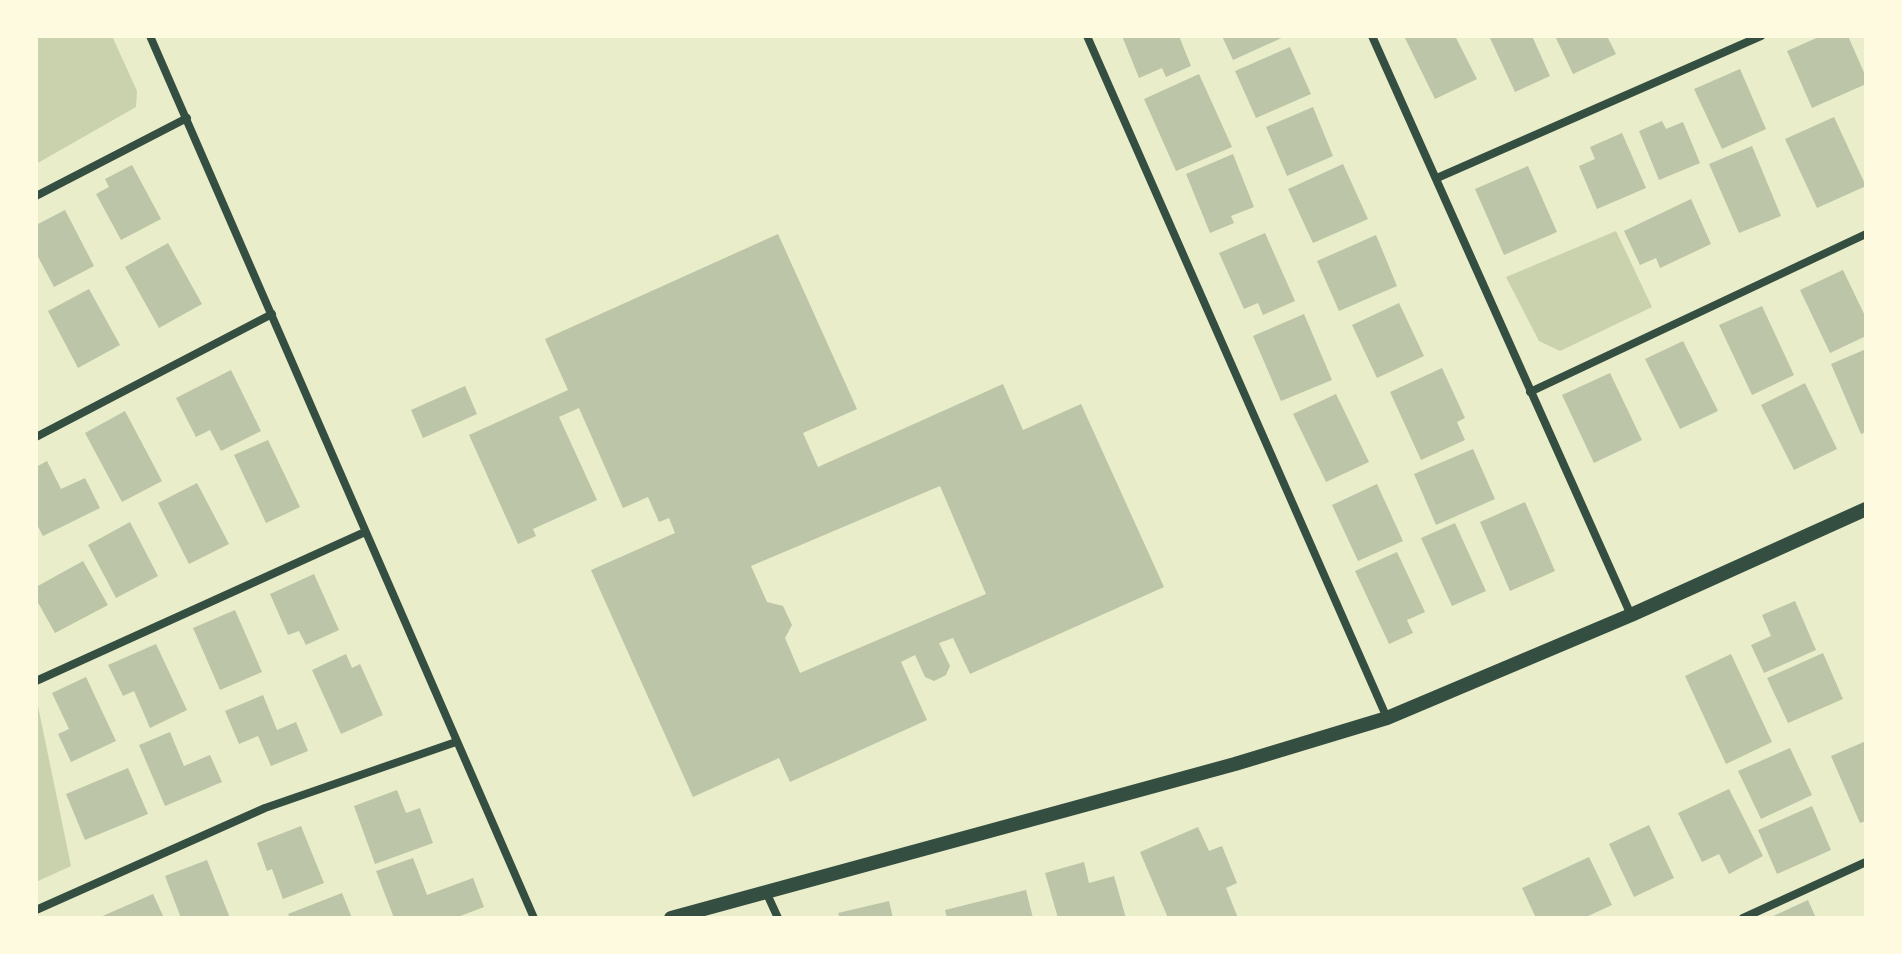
<!DOCTYPE html>
<html>
<head>
<meta charset="utf-8">
<style>
	body { margin:0 }
	#map { position:relative; width:1902px; height:954px; overflow:hidden; background:#e9edc9; font-family:Poppins,sans-serif }
	canvas { display:block }
	.frame { position:absolute; inset:0; border:38px solid #fefae0; pointer-events:none }
</style>
</head>
<body>
<div id="map">
<canvas width="1902" height="954"></canvas>
<div class="frame"></div>
</div>
<script>
const ctx = document.querySelector('canvas').getContext('2d');
ctx.lineJoin = 'round';
function fillPath(path, color) {
  ctx.fillStyle = color;
  ctx.fill(path, 'evenodd');
}
function shape(rows) {
  const path = new Path2D();
  for (const r of rows) {
    path.moveTo(r[0], r[1]);
    for (let i = 2; i < r.length; i += 2) path.lineTo(r[i], r[i + 1]);
  }
  return path;
}
function trace(path, color, width, dash) {
  ctx.strokeStyle = color;
  ctx.lineWidth = width;
  ctx.lineCap = dash ? 'butt' : 'round';
  ctx.setLineDash(dash || []);
  ctx.stroke(path);
}
fillPath(shape([
	[36,36,112,36,137,91,136,107,36,164],
	[1616,231,1652,307,1560,351,1539,341,1506,277],
	[38,706,71,866,36,882,36,707]
]), '#cad2ad');
fillPath(shape([
	[1122,36,1179,36,1191,66,1166,77,1162,68,1139,78],
	[1222,36,1286,36,1233,60],
	[1404,36,1455,36,1477,79,1435,99],
	[1489,36,1532,36,1550,76,1515,92],
	[1555,36,1607,36,1616,54,1573,74],
	[1821,36,1848,36,1866,77,1866,84,1812,108,1787,51],
	[1290,47,1311,94,1256,118,1235,71],
	[1740,69,1766,129,1722,149,1694,89],
	[1199,74,1232,147,1176,171,1144,99],
	[1313,107,1333,156,1287,176,1266,127],
	[1834,117,1866,186,1817,208,1785,139],
	[1662,121,1666,129,1683,122,1700,163,1659,180,1639,131],
	[1622,133,1646,188,1597,209,1579,166,1595,159,1590,147],
	[1752,146,1781,216,1739,233,1709,164],
	[1233,154,1254,207,1231,216,1234,223,1210,233,1186,174],
	[1343,164,1368,219,1313,243,1288,189],
	[132,165,161,219,121,240,96,194,109,187,105,179],
	[1528,166,1557,232,1504,255,1475,189],
	[1691,199,1711,244,1660,268,1656,258,1640,265,1624,231],
	[65,210,94,266,54,287,36,253,36,225],
	[1265,233,1295,301,1263,315,1258,303,1244,309,1219,253],
	[778,234,857,409,803,433,818,467,1003,384,1023,430,1081,404,1164,587,970,674,953,638,939,643,950,666,946,675,934,681,925,677,915,655,901,662,927,720,790,782,779,758,693,797,591,570,675,533,669,518,659,522,648,497,623,508,579,408,559,417,597,500,533,529,536,536,518,544,469,435,568,390,545,339],
	[940,486,986,594,800,673,785,638,792,625,783,606,767,602,751,566],
	[1376,235,1397,286,1339,311,1317,261],
	[168,243,202,304,159,328,125,267],
	[1843,270,1866,318,1866,336,1830,353,1800,290],
	[89,289,120,345,78,368,48,311],
	[1399,303,1424,356,1377,378,1352,325],
	[1762,306,1794,375,1752,395,1719,325],
	[1304,314,1332,380,1281,401,1253,336],
	[1683,341,1718,411,1680,429,1645,359],
	[1866,349,1866,432,1861,434,1831,364],
	[1442,368,1465,418,1457,422,1465,440,1421,460,1390,392],
	[231,370,261,431,221,451,210,430,196,437,176,398],
	[1610,373,1642,440,1594,463,1562,395],
	[1805,383,1837,449,1794,470,1761,405],
	[465,386,477,414,423,438,411,410],
	[1336,394,1369,462,1326,482,1293,414],
	[125,411,162,481,122,502,85,433],
	[268,440,300,507,266,523,234,455],
	[1473,449,1495,499,1436,525,1414,474],
	[47,461,61,489,85,478,100,508,43,536,36,523,36,467],
	[197,483,229,544,189,564,158,503],
	[1377,484,1403,541,1358,561,1332,505],
	[1525,502,1555,571,1510,591,1480,522],
	[130,522,158,576,116,598,88,545],
	[1455,523,1486,591,1452,606,1421,538],
	[1397,552,1425,612,1407,620,1413,633,1389,644,1355,571],
	[83,561,108,605,55,633,36,599,36,587],
	[314,574,339,630,306,645,299,631,288,635,270,594],
	[1795,601,1816,650,1764,673,1751,645,1771,636,1762,615],
	[235,610,262,672,220,690,193,628],
	[156,644,187,710,150,728,134,691,123,696,108,665],
	[1823,653,1843,699,1788,723,1767,678],
	[346,654,352,668,360,664,383,715,341,734,312,670],
	[1731,654,1772,742,1726,764,1685,676],
	[86,677,116,741,71,762,58,734,69,729,52,693],
	[263,695,277,730,296,722,308,751,271,766,258,736,239,744,225,711],
	[170,732,184,766,210,755,222,782,165,806,139,745],
	[1866,741,1866,821,1860,823,1831,756],
	[1790,748,1812,795,1761,819,1738,771],
	[128,768,148,814,85,840,66,794],
	[1729,789,1763,856,1729,874,1719,854,1702,862,1678,813],
	[397,790,406,813,420,808,433,843,375,864,354,806],
	[1812,806,1831,850,1777,874,1758,830],
	[1649,825,1674,878,1634,897,1609,844],
	[301,826,324,883,283,899,272,869,267,871,257,843],
	[1198,827,1209,851,1222,846,1237,883,1226,888,1238,918,1168,918,1140,852],
	[1589,857,1612,905,1584,918,1536,918,1522,888],
	[413,858,427,895,473,878,484,907,455,918,394,918,376,871],
	[207,860,230,918,181,918,165,876],
	[1084,862,1089,883,1114,876,1126,918,1058,918,1045,873],
	[1026,890,1033,918,947,918,945,910],
	[342,893,352,918,290,918,288,914],
	[153,894,164,918,98,918],
	[1808,900,1816,918,1769,918],
	[889,901,893,918,840,918,838,913]
]), '#bcc5a7');
trace(shape([
	[150,36,534,918],
	[1087,36,1387,718],
	[1372,36,1631,615],
	[1437,178,1761,36],
	[36,196,187,118],
	[1530,392,1866,234],
	[36,437,272,314],
	[36,681,365,532],
	[767,894,778,918],
	[36,910,265,808,456,742],
	[1743,918,1866,862]
]), '#344e41', 8);
trace(shape([
	[671,918,1235,764,1387,718,1631,615,1866,509]
]), '#344e41', 14);
</script>
</body>
</html>
